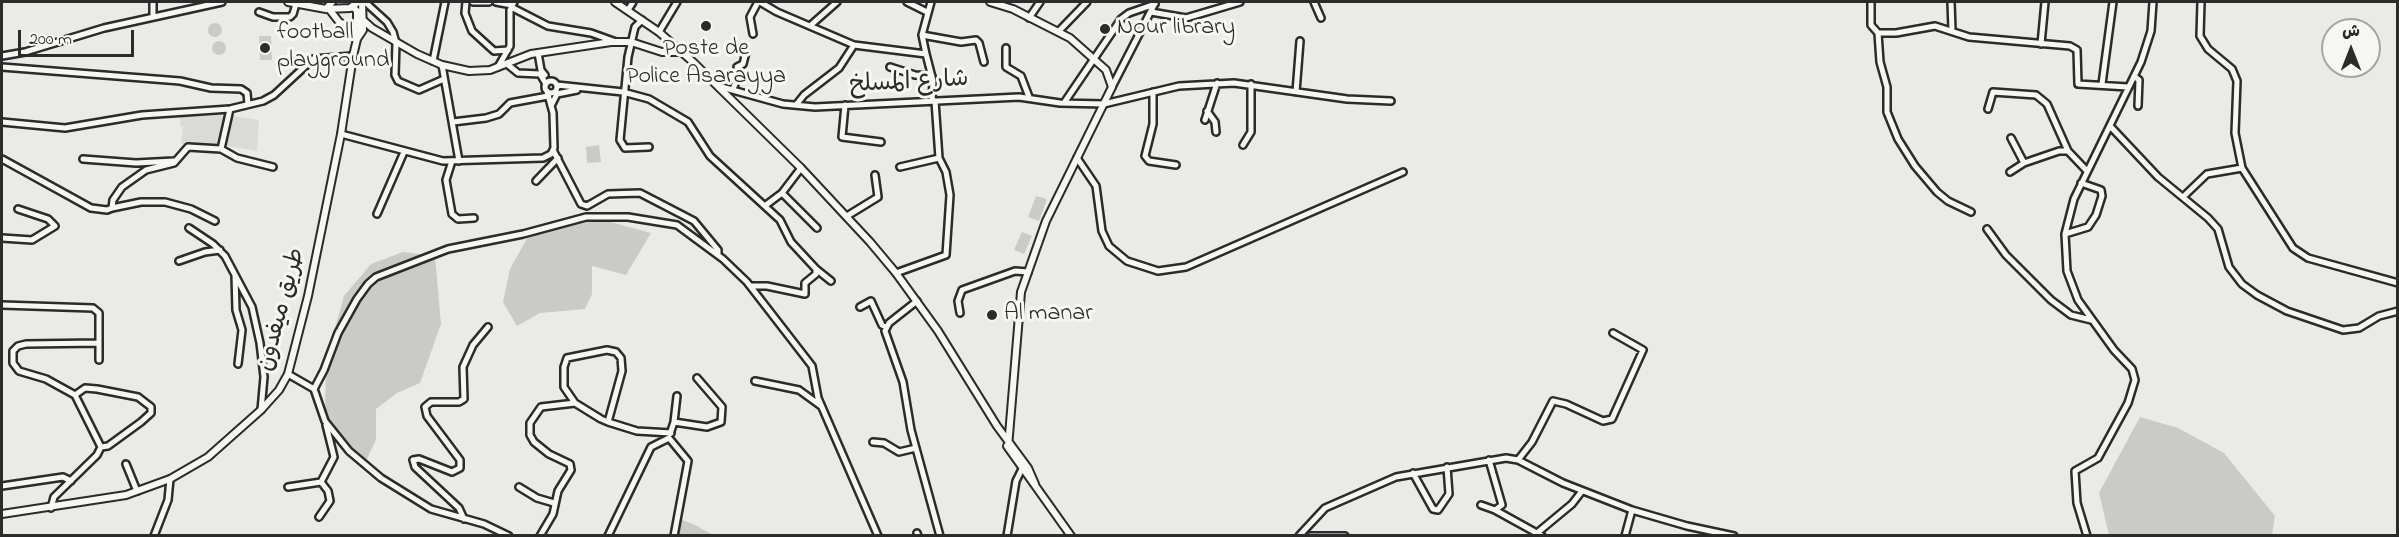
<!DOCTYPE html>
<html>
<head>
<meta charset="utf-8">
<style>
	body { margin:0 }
	#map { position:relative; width:2399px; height:537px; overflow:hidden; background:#eaeae6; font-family:"Indie Flower","Playpen Sans Arabic",sans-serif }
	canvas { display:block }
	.frame { position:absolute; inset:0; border:3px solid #2b2b2b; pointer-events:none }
	.north { position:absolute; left:2321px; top:18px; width:60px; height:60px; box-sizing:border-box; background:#f6f6f2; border:2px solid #a5a5a2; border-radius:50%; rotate:0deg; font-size:16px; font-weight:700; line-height:24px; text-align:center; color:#2b2b2b }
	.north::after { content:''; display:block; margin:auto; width:21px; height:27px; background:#2b2b2b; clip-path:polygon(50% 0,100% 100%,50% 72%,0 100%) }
	.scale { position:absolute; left:18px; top:30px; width:116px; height:27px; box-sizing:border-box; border:3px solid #2b2b2b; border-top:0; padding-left:8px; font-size:18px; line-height:21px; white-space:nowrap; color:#2b2b2b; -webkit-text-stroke:4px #f6f6f2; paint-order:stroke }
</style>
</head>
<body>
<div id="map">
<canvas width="2399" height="537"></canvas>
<div class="frame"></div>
<div class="north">ش</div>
<div class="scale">200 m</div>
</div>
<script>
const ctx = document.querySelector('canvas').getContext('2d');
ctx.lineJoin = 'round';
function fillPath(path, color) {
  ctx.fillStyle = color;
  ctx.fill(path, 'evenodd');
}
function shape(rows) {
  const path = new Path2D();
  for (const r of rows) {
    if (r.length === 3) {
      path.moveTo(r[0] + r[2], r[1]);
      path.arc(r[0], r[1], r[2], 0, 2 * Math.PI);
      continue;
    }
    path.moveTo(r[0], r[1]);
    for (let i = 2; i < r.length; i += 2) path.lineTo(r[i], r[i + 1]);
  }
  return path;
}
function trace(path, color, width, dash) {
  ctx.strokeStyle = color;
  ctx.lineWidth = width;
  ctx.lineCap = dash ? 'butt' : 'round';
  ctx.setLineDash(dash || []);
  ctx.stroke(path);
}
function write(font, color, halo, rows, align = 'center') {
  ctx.font = font + ' "Indie Flower","Playpen Sans Arabic",sans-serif';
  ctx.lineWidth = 6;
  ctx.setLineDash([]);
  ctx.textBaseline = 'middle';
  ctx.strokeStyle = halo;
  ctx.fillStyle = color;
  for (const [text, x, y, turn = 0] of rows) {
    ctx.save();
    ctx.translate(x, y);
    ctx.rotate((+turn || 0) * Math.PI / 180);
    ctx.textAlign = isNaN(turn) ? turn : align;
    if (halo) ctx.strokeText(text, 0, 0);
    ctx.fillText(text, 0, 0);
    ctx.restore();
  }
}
fillPath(shape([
	[228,109,222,147,181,144,183,127,180,126,181,112],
	[232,116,259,120,257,151,227,146]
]), '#dadad6');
fillPath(shape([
	[215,30,7],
	[259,36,271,36,272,60,260,60],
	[219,48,7],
	[599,145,601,162,587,163,586,147],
	[1036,196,1047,199,1039,221,1028,217],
	[596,218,651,233,626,275,592,266,592,294,585,309,540,313,517,326,503,302,510,269,529,235],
	[1022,232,1032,236,1024,254,1014,250],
	[403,252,435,256,441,324,420,383,397,393,376,409,376,439,364,466,325,420,326,360,344,296,371,264],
	[2140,417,2178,428,2224,453,2275,516,2272,535,2109,535,2099,493],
	[680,519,695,525,713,535,677,535]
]), '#cacac7');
const minor = shape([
	[365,2,387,22,393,32,396,43,395,75,398,81,419,90,444,79],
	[466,2,465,13,472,31,494,51,508,50],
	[473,2,489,2],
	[496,2,512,5],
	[760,2,777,12,854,45,926,54,933,81,932,101],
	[907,2,927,12],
	[1314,2,1321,18],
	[1871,2,1871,25,1878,33,1896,33,1935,26,1969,37,2070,46,2077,50,2078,84,2128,87],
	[1951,2,1952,30],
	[2201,2,2200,36,2208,49,2232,69,2237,81,2235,133,2242,168,2293,248,2308,258,2398,283],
	[511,7,548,26,591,33,616,42],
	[628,10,633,2],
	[259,12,273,17,290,17,293,14,296,4],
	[1151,12,1186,18,1240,2],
	[153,17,153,2],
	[1029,18,1040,2],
	[642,20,635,27,628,57,620,140,625,148,649,147],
	[811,25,837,2],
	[1059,31,1087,2],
	[659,32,677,2],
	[1878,33,1880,62,1887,87,1887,112,1898,139,1915,166,1937,192,1948,201,1971,212],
	[753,34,750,17,758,2],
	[922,35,961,42,976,40,979,43,984,62],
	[2041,44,2045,2],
	[1006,48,1006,67,1021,76,1029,97],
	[538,53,541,70,545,75],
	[926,54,922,35,931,2],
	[2,56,25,52,104,28,222,2],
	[433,61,445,2],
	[507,64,518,73,540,74,546,84],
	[442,65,459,161],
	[2,67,180,81,211,88,241,89,247,93,248,104],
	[498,67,510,46,510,10,514,2],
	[890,67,915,75,932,76],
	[2134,76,2139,80,2138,106],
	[551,87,6],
	[2102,84,2113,2],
	[557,85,623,92,649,99,688,122,710,156,780,220,791,242,816,269,816,274,805,283,805,294,767,286,751,286],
	[718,86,783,104,815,107,1019,97,1060,103,1104,104,1179,86,1234,83,1347,99,1391,101],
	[1112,87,1155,3],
	[733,89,738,77,737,67,743,64,746,52],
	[1153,92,1153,124,1145,156,1149,161,1176,165],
	[1296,92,1300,41],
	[1064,103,1121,19,1129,13,1155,4],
	[796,105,804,95,839,68,854,45],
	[845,105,842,137,881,142],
	[551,106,557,94,577,90],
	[1988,109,1993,92,2036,95,2047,104,2068,151,2087,171],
	[1207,111,1215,122,1216,132],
	[1205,120,1217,83],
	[2,122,65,128,142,115,230,109,263,101,274,95,313,59,353,56],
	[453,122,486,118,499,114,510,103,548,96],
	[2110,126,2158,177,2208,218,2218,229,2229,267,2242,284,2257,295,2287,311,2343,330,2359,328,2379,316,2398,311],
	[341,134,443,161,543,158,551,154,554,148,553,113,547,91],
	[2011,138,2024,163],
	[1243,145,1251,132,1251,84],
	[221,149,237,158,273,167],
	[553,150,581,204,587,206,608,194,640,193,694,221,718,250,718,254],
	[1077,158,1096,186,1102,231,1109,246,1127,261,1158,271,1186,267,1403,172],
	[2,159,91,208,107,210,112,208,113,200,122,187,146,170,174,163,188,147,221,149,230,109],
	[83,159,136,163,174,161],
	[452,161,446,180,452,214,458,219,474,218],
	[900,167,939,158,935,101],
	[2010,172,2024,163,2059,151,2068,151],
	[536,181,558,158],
	[782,193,817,228],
	[2183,197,2207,174,2242,168],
	[766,205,782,193,801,168],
	[112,208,141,202,165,202,191,209,215,221],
	[377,214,404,152],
	[847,216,878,197,875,175],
	[189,228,213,244,225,256,252,307,260,343,264,377,261,410],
	[1987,229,2006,255,2051,300,2071,315,2091,320],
	[2065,234,2088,227,2096,215,2102,196,2101,190,2081,183],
	[2,238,32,240,55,226,48,219,18,209],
	[179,261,205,252,220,250],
	[816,269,831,281],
	[896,273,946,255,950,195,946,172,939,158],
	[235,275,236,310,242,330,238,364],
	[917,301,889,323,885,331,903,382,911,430,940,536],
	[2,305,93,308,99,313,99,343],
	[860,307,871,301,882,325,886,327],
	[960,313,958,301,962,290,1015,271,1028,272],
	[288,374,314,389,325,421,349,451,381,478,431,509,484,524,509,536],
	[755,381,799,390,821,406],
	[314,389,324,370,338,333,357,299,368,284,376,277,448,249,523,234,586,217,628,217,677,225,723,259,747,282,812,366,818,398,878,536],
	[75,395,85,388,97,389,138,397,151,407,151,413,141,422,108,446,101,447],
	[608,422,622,371,621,358,616,352,607,350,567,358,564,367,564,387,575,403,601,419,608,422,637,431,671,433],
	[674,422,677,396],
	[670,434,674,422,707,427,721,422,722,407,697,378],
	[873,442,884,443,899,452,916,448],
	[1518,460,1532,442,1553,401,1566,404,1603,421,1612,419,1643,350,1613,333],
	[126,464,137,491],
	[1413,473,1433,509,1438,510,1449,494,1447,467],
	[2,486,63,477,71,481],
	[288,487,321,482,334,457,326,425],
	[519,487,537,498,554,503],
	[1481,505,1495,510,1502,505,1489,460],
	[51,508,54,497,97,455,101,447,75,395,46,379,19,371,13,363,13,351,18,346,26,344,99,343,99,360],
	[1495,510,1542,536],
	[319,517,330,501,328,491,321,482],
	[464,519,459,508,415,467,413,460,419,459,452,472,460,468,460,460,427,416,425,407,431,402,459,402,464,399,463,367,473,345,488,327],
	[917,533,918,536],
	[1537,533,1572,504,1582,491],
	[154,536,168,500,170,479],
	[540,536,553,514,558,491,571,470,570,464,549,454,534,442,530,435,530,423,541,407,575,403],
	[608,536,651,447,669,438,688,461,674,536],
	[1007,536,1016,481,1024,465],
	[1299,536,1325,508,1396,477,1506,458,1518,460,1563,483,1632,510,1687,526,1734,536],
	[1310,536,1345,536],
	[1625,536,1632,510],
	[2087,536,2077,503,2075,471,2098,458,2128,403,2135,380,2132,369,2114,350,2078,300,2067,271,2065,234,2074,199,2141,62,2151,31,2153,2]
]);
const major = shape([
	[288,2,326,9,350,8,358,2],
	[615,2,659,32,693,62,801,168,870,242,896,273,938,331,997,426,1028,468,1035,484],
	[990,2,1013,9,1070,38,1106,70,1112,87,1046,221,1021,292,1008,447],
	[353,7,357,11,357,39],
	[326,9,332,2],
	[329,9,340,23,357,27],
	[363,20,372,28,417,54,442,65,469,71,490,70,531,54,611,42,631,42,662,52,682,52],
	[1007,446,1071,536],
	[2,514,126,495,170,479,208,457,261,410,279,390,288,374,308,296,341,134,353,56,357,39,363,30,362,2]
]);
trace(minor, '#2b2b2b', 10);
trace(major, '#2b2b2b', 10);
trace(minor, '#f6f6f2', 5);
trace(major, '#f6f6f2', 6);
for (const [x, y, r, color] of [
	[706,26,6,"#2b2b2b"],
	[1105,29,6,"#2b2b2b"],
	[265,48,6,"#2b2b2b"],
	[992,315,6,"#2b2b2b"]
]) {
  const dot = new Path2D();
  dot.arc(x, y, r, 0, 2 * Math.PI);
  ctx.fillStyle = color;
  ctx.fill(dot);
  trace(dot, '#f6f6f2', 2);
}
write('24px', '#2b2b2b', '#f6f6f2', [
	["Nour library",1117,29],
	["football",277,34],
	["playground",277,62],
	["Poste de",706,50,"center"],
	["Police Asarayya",706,78,"center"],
	["Al manar",1004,315]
], 'left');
write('24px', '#2b2b2b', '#f6f6f2', [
	["شارع المسلخ",909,84,-3],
	["طريق ميفدون",283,310,-75]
]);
</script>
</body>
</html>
